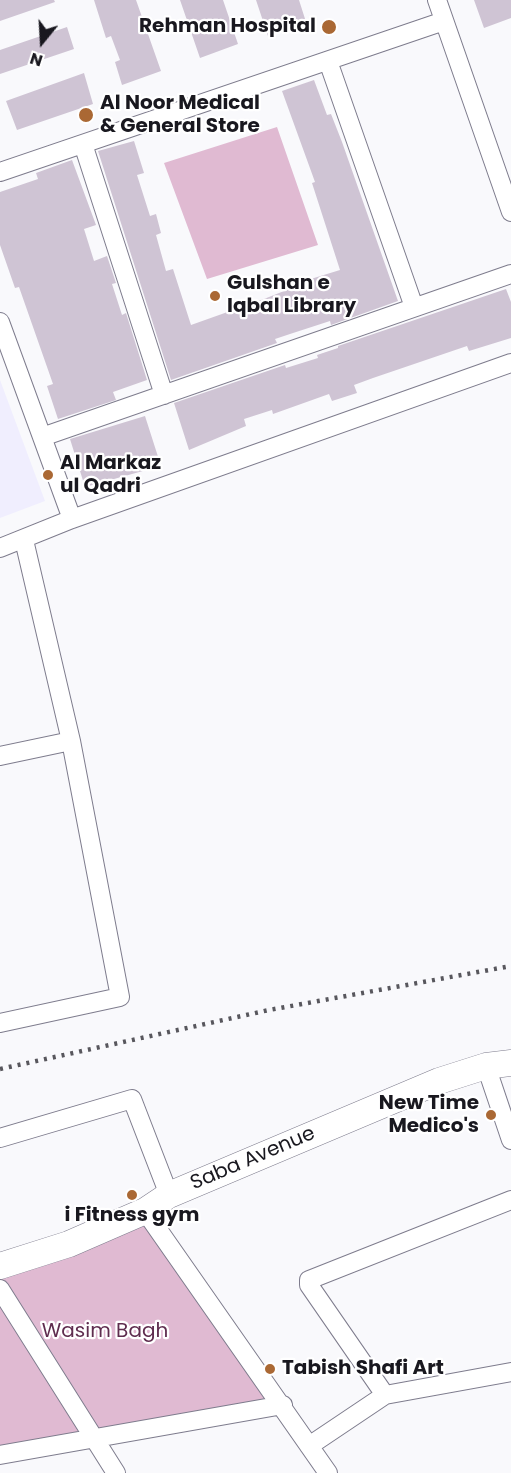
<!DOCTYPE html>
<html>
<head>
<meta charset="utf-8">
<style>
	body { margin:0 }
	#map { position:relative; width:511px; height:1473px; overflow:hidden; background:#f9f9fc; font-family:Poppins,sans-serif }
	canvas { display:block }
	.north { position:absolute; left:12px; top:12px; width:60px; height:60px; -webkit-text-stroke:4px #fff; paint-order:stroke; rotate:198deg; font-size:16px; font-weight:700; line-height:24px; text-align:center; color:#19181f }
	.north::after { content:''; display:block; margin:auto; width:21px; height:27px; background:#19181f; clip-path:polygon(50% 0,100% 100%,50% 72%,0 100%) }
</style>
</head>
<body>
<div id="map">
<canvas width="511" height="1473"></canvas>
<div class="north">N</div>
</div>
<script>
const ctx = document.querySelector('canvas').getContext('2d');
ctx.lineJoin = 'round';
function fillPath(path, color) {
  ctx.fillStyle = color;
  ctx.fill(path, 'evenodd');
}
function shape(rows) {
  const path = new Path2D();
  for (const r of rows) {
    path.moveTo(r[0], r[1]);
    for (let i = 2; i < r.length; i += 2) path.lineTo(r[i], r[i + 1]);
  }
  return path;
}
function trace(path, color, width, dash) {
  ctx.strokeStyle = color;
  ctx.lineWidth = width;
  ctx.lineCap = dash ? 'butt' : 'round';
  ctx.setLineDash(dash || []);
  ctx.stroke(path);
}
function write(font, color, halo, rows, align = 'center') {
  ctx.font = font + ' Poppins,sans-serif';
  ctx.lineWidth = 4.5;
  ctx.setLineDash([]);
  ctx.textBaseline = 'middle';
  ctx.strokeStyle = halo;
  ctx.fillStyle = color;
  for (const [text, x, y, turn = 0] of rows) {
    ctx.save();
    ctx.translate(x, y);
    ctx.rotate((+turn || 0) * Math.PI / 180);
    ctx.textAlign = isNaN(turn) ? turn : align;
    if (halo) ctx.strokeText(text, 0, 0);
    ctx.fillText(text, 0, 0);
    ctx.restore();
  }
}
fillPath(shape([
	[0,380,45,501,0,518]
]), '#f0eefe');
fillPath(shape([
	[277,127,318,245,207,279,164,163],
	[139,1214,283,1405,0,1453,0,1265]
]), '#e0bad2');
fillPath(shape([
	[0,0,54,0,55,2,0,21],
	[94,0,136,0,161,71,122,85,115,62,120,60,111,36,106,38],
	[180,0,223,0,238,44,200,58],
	[256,0,299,0,306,22,268,36],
	[474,0,511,0,511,18,484,28],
	[67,27,74,49,0,74,0,50],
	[84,73,93,104,17,130,6,101],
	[314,80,327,115,331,114,342,142,398,301,331,325,330,321,290,334,275,339,277,343,171,380,98,151,134,141,144,173,137,175,150,216,156,214,161,233,156,235,166,271,173,269,191,325,264,299,289,289,288,286,340,270,312,183,315,182,282,91],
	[72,160,96,225,84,229,94,261,107,256,116,283,112,284,122,315,126,313,147,380,113,392,116,400,58,419,47,386,53,384,19,287,15,288,0,245,0,192,38,179,36,173],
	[506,289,511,302,511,338,469,351,467,346,373,378,354,385,357,393,332,401,329,394,273,414,272,410,244,419,246,426,189,450,174,403,285,365,286,368,318,358,317,355,338,348,338,346],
	[145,416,161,466,85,487,70,439]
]), '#cfc4d4');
const street = shape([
	[437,0,511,212],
	[328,61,414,307],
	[83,144,164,395],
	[0,172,444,21],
	[0,322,72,519],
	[42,437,511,274],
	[0,548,72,519,511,363],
	[0,756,71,741],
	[0,1023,120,997,71,741,24,540],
	[486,1066,511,1140],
	[0,1138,132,1099,169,1195],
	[145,1211,328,1473],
	[0,1289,116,1473],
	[385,1395,309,1285,309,1280,511,1200],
	[309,1446,385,1395,511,1372],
	[0,1455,283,1405]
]);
const secondary = shape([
	[0,1266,69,1244,145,1211,169,1195,439,1081,486,1066,511,1063]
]);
trace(street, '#7e7c8d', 20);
trace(secondary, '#7e7c8d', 27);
trace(street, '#fff', 18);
trace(secondary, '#fff', 26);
trace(shape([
	[0,1069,269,1010,511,966]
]), '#58575d', 4.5, [3, 6]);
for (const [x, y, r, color] of [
	[329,27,8,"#aa6834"],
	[86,115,8,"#aa6834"],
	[215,296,6,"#aa6834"],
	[48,475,6,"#aa6834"],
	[491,1115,6,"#aa6834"],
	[132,1195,6,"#aa6834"],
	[270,1369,6,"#aa6834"]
]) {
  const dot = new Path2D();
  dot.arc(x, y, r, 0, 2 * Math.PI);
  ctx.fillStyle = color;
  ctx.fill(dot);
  trace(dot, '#fff', 2);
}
write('bold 20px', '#19181f', '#fff', [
	["Rehman Hospital",316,27,"right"],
	["Al Noor Medical",100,104],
	["& General Store",100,127],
	["Gulshan e",227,284],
	["Iqbal Library",227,307],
	["Al Markaz",60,464],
	["ul Qadri",60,487],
	["New Time",479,1104,"right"],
	["Medico's",479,1127,"right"],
	["i Fitness gym",132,1216,"center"],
	["Tabish Shafi Art",282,1369]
], 'left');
write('20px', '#19181f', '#fff', [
	["Saba Avenue",253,1159,-23]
]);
write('20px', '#5f2d4f', '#fff', [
	["Wasim Bagh",105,1332]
]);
</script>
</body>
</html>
